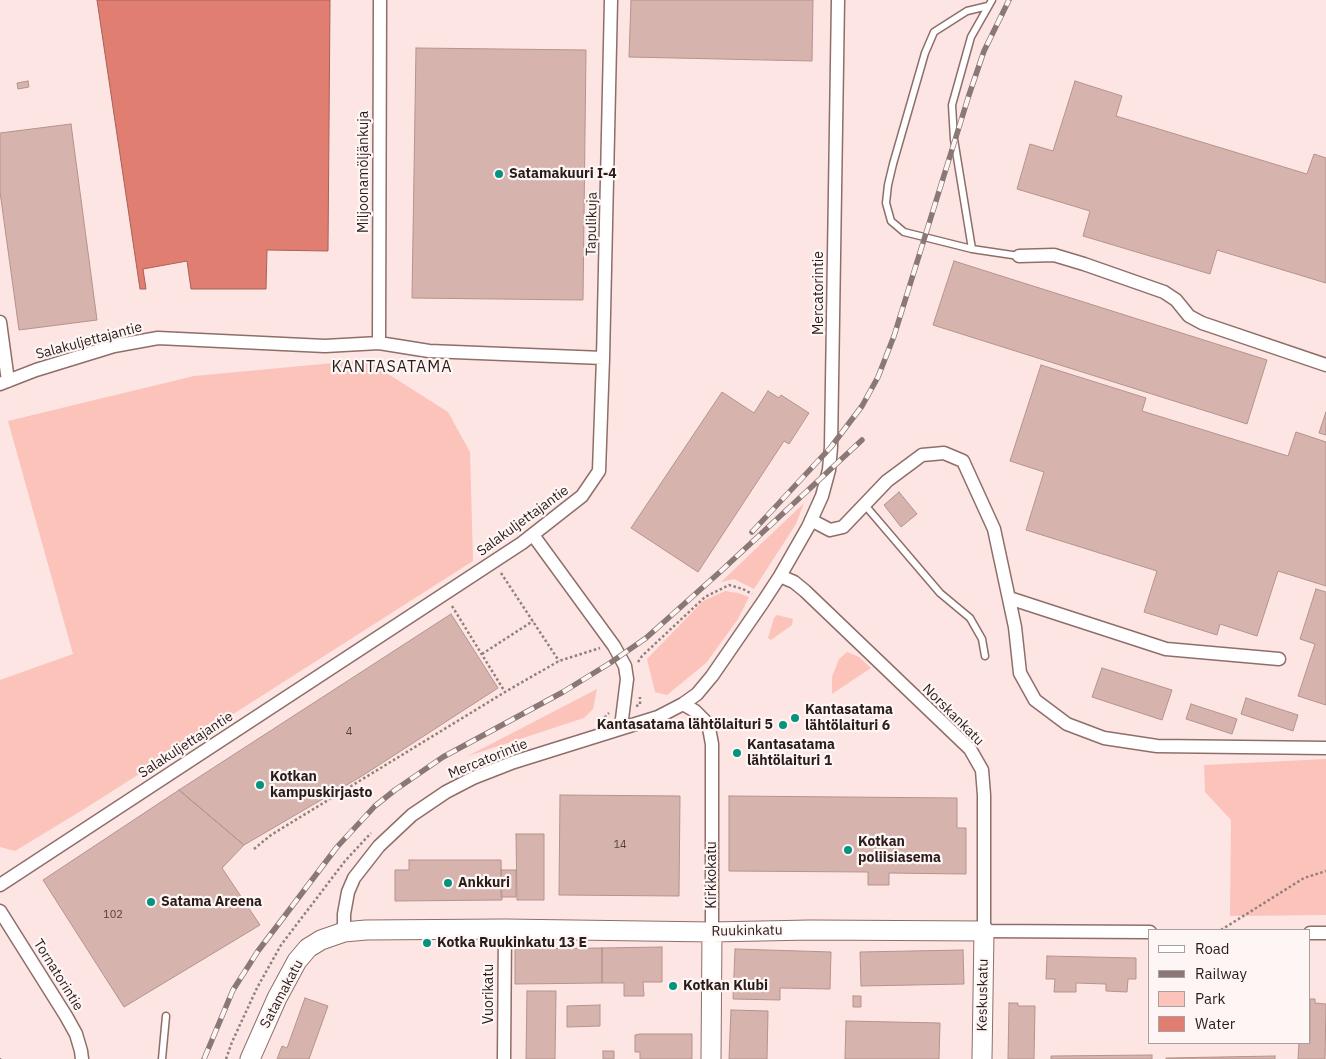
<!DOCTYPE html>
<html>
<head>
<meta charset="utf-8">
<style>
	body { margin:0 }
	#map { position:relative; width:1326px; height:1059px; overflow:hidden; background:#fce5e2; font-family:"IBM Plex Sans",sans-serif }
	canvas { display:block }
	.legend { position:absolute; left:1148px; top:929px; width:162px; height:115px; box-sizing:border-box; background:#fef6f5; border:1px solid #a99f9d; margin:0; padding:6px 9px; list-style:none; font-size:15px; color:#2a1c1a }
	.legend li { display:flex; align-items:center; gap:10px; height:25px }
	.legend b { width:25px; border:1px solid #a99f9d }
</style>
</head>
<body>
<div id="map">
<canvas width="1326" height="1059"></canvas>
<ul class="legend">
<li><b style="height:6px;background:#fff"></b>Road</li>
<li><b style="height:6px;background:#8a7876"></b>Railway</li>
<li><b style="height:14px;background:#fbc3ba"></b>Park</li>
<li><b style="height:14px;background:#df7e71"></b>Water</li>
</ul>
</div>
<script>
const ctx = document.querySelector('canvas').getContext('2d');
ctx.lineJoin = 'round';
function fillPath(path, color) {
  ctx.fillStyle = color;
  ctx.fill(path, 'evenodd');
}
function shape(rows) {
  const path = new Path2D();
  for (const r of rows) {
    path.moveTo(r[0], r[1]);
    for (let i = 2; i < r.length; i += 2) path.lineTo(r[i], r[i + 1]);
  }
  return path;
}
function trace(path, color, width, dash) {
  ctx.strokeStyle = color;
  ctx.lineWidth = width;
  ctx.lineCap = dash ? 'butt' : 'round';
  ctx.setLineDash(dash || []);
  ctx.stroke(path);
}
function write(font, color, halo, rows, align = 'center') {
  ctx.font = font + ' "IBM Plex Sans",sans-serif';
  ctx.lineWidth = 4.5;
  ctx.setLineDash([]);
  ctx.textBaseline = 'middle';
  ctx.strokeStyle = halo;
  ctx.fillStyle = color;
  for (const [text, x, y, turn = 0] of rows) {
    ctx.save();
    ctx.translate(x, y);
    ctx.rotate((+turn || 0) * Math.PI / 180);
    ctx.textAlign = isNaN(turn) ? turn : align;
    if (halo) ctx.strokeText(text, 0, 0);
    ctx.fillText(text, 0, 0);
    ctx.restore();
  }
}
fillPath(shape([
	[366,360,448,412,470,452,473,561,89,806,15,851,0,847,0,680,73,654,8,421,194,376],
	[804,503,796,524,754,589,734,579,721,582],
	[725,591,738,593,749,597,738,619,706,663,667,695,655,692,647,659,703,601],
	[777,615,793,619,792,625,771,640,768,638,774,618],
	[847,652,859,657,871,668,832,694,832,677,839,659],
	[597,689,593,709,584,718,468,756],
	[1326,759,1326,915,1230,916,1231,820,1205,792,1204,765]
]), '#fbc3ba');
const water = shape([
	[97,0,330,0,328,251,267,250,266,289,191,289,187,261,143,269,146,289,140,289,97,0]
]);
fillPath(water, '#df7e71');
trace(water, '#a96157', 1);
const building = shape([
	[631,0,813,0,812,61,629,57,631,0],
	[416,48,586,50,583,300,412,298,416,48],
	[28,81,29,87,18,89,17,83,28,81],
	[1075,81,1122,96,1116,116,1307,174,1314,154,1326,158,1326,283,1217,250,1210,274,1083,236,1090,211,1017,189,1030,144,1053,151,1075,81],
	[71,124,97,320,19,330,0,192,0,133,71,124],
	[954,261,1267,360,1247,424,933,325,954,261],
	[1041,365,1146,398,1142,411,1288,456,1296,432,1326,442,1326,586,1278,571,1257,636,1220,624,1217,635,1144,612,1157,571,1026,530,1044,472,1010,461,1041,365],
	[768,391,779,398,781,395,809,413,789,444,784,441,698,572,631,528,722,392,754,413,768,391],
	[1326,412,1326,435,1319,433,1326,412],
	[899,492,917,514,901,527,884,505,899,492],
	[1316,589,1326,592,1326,705,1298,696,1315,644,1300,639,1316,589],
	[451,614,498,688,362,776,244,845,179,790,451,614],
	[1102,668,1172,690,1162,720,1092,697,1102,668],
	[1246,698,1298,715,1293,731,1241,714,1246,698],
	[1191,704,1237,719,1232,734,1186,719,1191,704],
	[179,790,244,845,222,868,260,925,124,1007,43,880,179,790],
	[560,795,680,796,679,896,559,895,560,795],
	[729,796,957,798,957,828,966,828,966,874,889,873,889,885,868,885,868,872,729,871,729,796],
	[516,834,544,834,544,900,517,900,516,834],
	[409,860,501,860,502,900,395,901,395,870,409,870,409,860],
	[501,870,516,870,516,897,501,897,501,870],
	[662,947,662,982,643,982,644,996,624,996,624,983,602,983,602,948,662,947],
	[602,948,602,983,515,984,515,949,602,948],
	[735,949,831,952,830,989,780,988,780,1000,733,999,735,949],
	[963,950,964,984,861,986,860,952,963,950],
	[1047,956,1136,958,1136,979,1128,979,1127,992,1106,991,1106,984,1076,983,1076,992,1054,992,1055,979,1046,979,1047,956],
	[527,991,556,991,555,1059,526,1059,527,991],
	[853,996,861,996,861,1007,853,1007,853,996],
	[305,998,328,1006,309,1059,277,1059,282,1046,287,1048,305,998],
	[1310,999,1315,999,1315,1003,1326,1004,1325,1059,1298,1059,1299,1043,1310,1043,1310,999],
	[1009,1003,1018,1003,1018,1006,1035,1006,1034,1059,1008,1059,1009,1003],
	[600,1005,600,1026,567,1027,567,1006,600,1005],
	[731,1010,768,1011,767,1059,729,1059,731,1010],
	[846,1021,940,1023,939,1059,845,1059,846,1021],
	[640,1034,692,1034,692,1059,640,1059,640,1052,635,1052,635,1035,640,1034],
	[603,1051,614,1051,614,1059,603,1059,603,1051],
	[1152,1055,1152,1059,1051,1059,1051,1056,1152,1055],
	[1275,1056,1275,1059,1166,1059,1166,1058,1275,1056]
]);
fillPath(building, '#d7b3ad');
trace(building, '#b5938d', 1);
const lane = shape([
	[992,0,971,37,952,105,954,139,972,249,1019,256],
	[972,249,904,232,891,221,886,203,888,185,893,164,925,53,934,32,967,11,988,6],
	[864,504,940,593,970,618,982,639,985,656],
	[162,1059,166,1016]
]);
const street = shape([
	[1019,256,1054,255,1084,264,1164,292,1176,300,1189,316,1202,323,1326,365],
	[0,322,8,381],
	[379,343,380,0],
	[603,358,611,0],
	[0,384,36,370,114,346,158,338,325,346,379,343,429,351,603,358,599,471,582,496,522,543,0,885],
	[811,520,830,530,843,527,887,481,922,455,944,453,963,461,994,529,1015,627,1020,673,1035,700,1067,724,1104,738,1157,746,1326,748],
	[533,535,614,646,625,666,627,679,621,727],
	[780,576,794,582,805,591,970,749,982,770,984,795,984,931,1150,932],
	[1009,598,1166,649,1279,659],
	[683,704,695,711,705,721,709,728,712,744,712,932],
	[0,911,66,1016,76,1034,81,1051,82,1059],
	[344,932,344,914,348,892,354,878,379,846,412,815,446,792,473,778,514,762,658,717,683,704,697,694,712,676,763,602,780,576,808,527,822,496,829,470,831,447,838,0],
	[1310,933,1326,933],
	[504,1059,505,929]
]);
const secondary = shape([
	[250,1059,277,998,297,961,308,948,321,940,344,932,366,930,505,929,712,932,810,930,984,931,982,1059],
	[711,1059,712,932]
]);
trace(lane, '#8f6e69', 9);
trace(street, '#8f6e69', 15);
trace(secondary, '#8f6e69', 21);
trace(shape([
	[501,573,559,661],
	[452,606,505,692],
	[482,654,533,621],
	[638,662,642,656,705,597,729,585,743,589,752,594],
	[636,706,640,705,640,697],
	[601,721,609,713],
	[254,849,271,835,505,692,559,661,600,648],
	[1221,930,1304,878,1326,871],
	[0,1058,0,1059],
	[226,1059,232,1042,257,988,281,945,345,861,371,833]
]), '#927f7d', 2.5, [2.5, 2.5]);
trace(lane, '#fff', 6);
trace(street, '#fff', 12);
trace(secondary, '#fff', 19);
const rail = shape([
	[752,532,831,447,862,406,878,377,894,336,969,95,984,51,1009,0],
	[204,1059,233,990,258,951,337,847,375,806,395,790,443,757,563,692,610,663,646,638,721,571,862,440]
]);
trace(rail, '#8a7876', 5.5);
trace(rail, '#fef6f5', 4, [11]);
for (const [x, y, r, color] of [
	[499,174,5,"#03937f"],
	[795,718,5,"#03937f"],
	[783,725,5,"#03937f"],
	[737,753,5,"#03937f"],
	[260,785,5,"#03937f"],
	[848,850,5,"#03937f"],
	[448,883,5,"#03937f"],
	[151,902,5,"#03937f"],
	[427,943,5,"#03937f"],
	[673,986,5,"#03937f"]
]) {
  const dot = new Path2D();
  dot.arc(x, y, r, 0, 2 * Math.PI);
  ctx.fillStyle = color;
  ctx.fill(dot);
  trace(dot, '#fef6f5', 2);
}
write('11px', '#55423f', null, [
	["4",349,732],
	["14",620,845],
	["102",113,915]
]);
write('14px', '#2a1c1a', '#fef6f5', [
	["Miljoonamöljänkuja",364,172,-90],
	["Tapulikuja",592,224,-89],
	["Mercatorintie",819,293,-90],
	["Salakuljettajantie",89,341,-15],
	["Salakuljettajantie",523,521,-36],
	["Norskankatu",953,715,45],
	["Salakuljettajantie",186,745,-33],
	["Mercatorintie",488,759,-22],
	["Kirkkokatu",712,875,-90],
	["Ruukinkatu",747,931,-1],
	["Tornatorintie",58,975,58],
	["Satamakatu",282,994,-62],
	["Vuorikatu",489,994,-90],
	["Keskuskatu",983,995,-89]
]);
write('bold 14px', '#2a1c1a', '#fef6f5', [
	["Satamakuuri I-4",509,174],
	["Kantasatama",805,710],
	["lähtölaituri 6",805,726],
	["Kantasatama lähtölaituri 5",773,725,"right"],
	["Kantasatama",747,745],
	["lähtölaituri 1",747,761],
	["Kotkan",270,777],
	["kampuskirjasto",270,793],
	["Kotkan",858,842],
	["poliisiasema",858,858],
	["Ankkuri",458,883],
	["Satama Areena",161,902],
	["Kotka Ruukinkatu 13 E",437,943],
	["Kotkan Klubi",683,986]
], 'left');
ctx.letterSpacing = '1px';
write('16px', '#2a1c1a', '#fef6f5', [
	["KANTASATAMA",392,367]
]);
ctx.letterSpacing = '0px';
</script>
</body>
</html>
